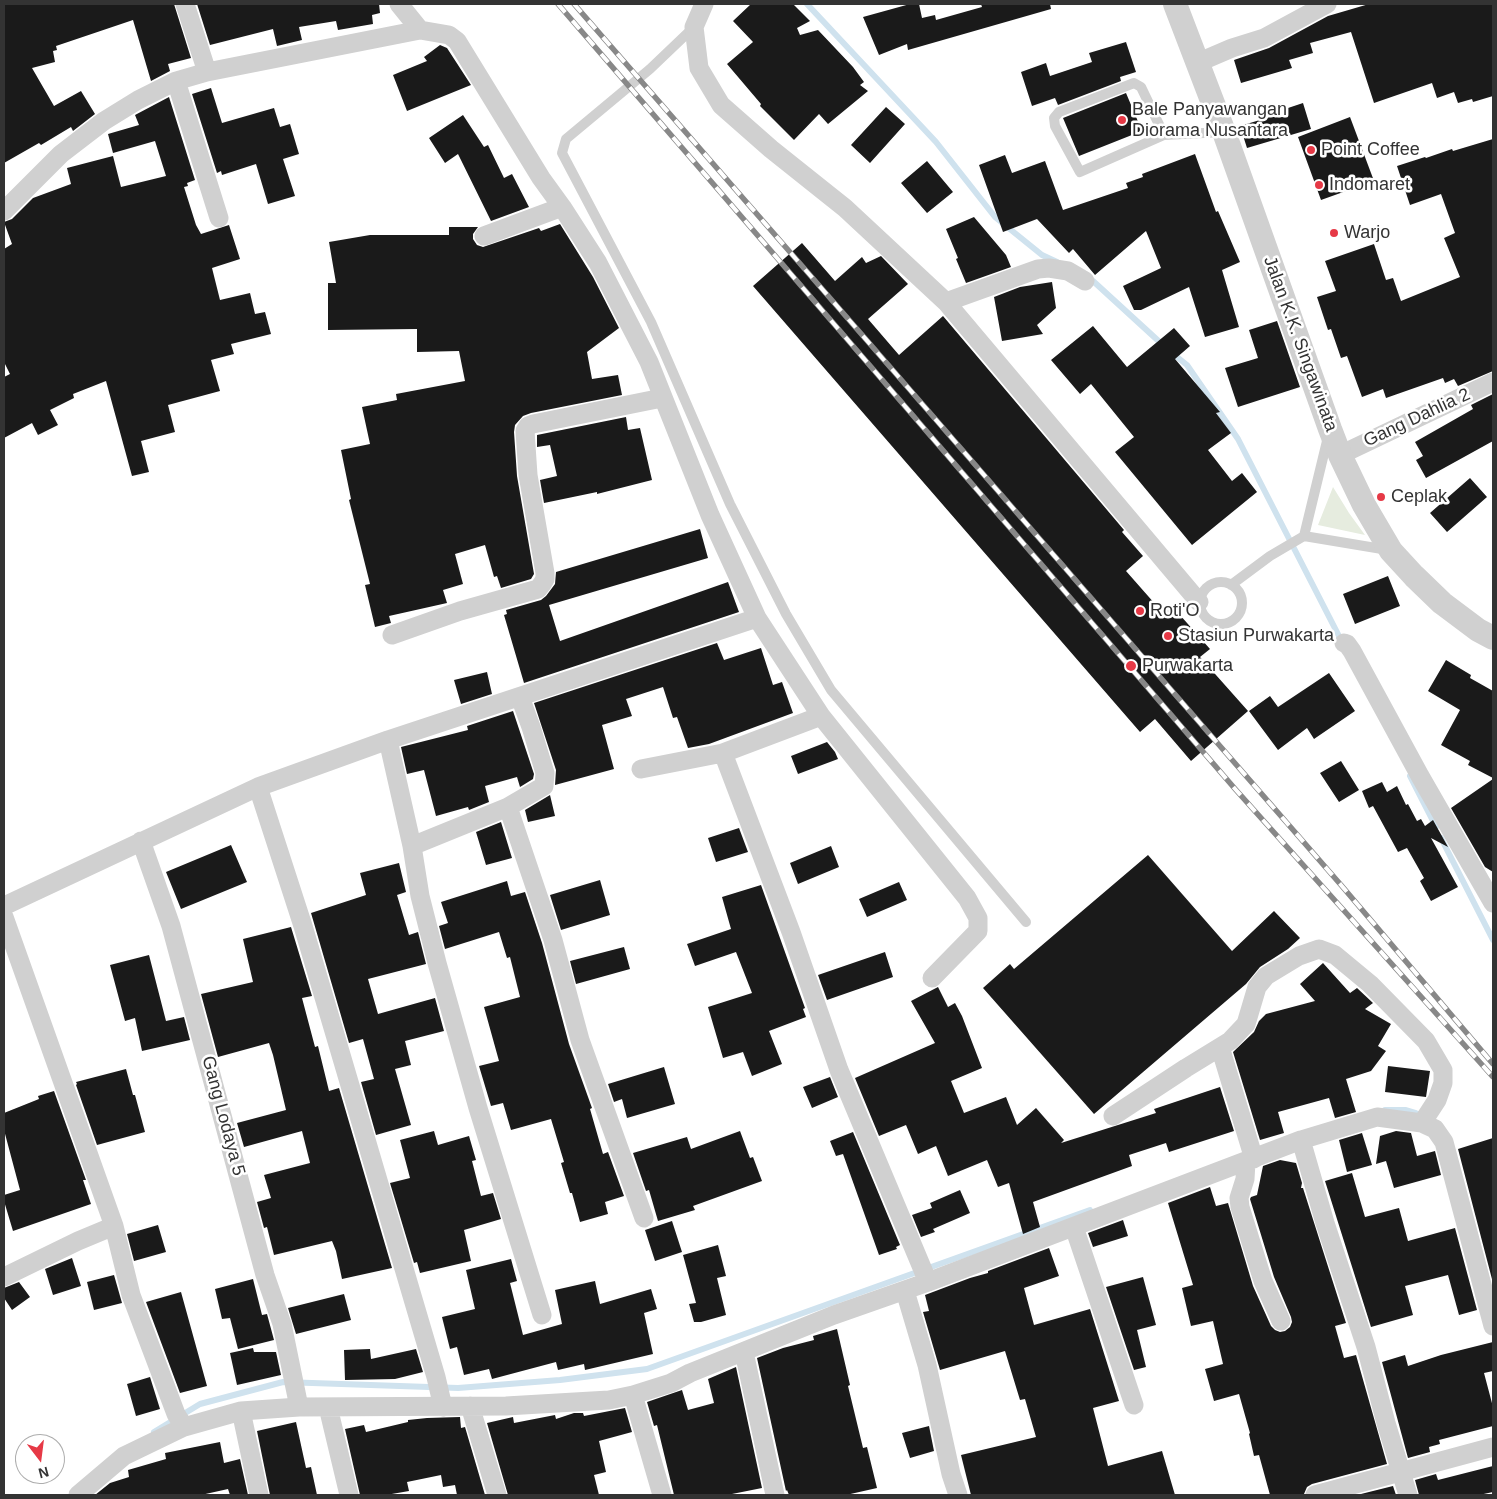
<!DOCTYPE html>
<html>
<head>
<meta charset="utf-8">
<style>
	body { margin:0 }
	#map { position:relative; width:1497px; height:1499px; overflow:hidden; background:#fff; font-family:Helvetica,sans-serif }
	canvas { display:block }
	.frame { position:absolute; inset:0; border:5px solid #333; pointer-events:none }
	.north { position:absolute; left:15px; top:1434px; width:50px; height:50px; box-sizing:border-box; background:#fff; border:1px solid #adadad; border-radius:50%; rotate:165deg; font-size:14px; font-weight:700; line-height:20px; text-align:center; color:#333 }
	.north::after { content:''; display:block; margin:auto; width:18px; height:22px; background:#e63946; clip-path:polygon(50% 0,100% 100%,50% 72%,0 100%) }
</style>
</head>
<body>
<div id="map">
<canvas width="1497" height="1499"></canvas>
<div class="frame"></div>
<div class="north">N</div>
</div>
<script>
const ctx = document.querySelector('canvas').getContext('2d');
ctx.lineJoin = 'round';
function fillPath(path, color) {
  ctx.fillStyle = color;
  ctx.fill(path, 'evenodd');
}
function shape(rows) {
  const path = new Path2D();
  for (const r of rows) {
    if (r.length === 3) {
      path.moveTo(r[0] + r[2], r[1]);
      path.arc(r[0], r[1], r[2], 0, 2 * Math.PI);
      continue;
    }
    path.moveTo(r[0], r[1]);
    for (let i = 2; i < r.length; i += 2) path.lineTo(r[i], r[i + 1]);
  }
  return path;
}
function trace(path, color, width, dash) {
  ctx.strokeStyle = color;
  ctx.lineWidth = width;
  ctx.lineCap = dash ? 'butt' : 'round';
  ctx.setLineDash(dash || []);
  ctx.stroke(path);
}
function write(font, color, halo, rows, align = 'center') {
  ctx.font = font + ' Helvetica,sans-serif';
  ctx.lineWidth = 5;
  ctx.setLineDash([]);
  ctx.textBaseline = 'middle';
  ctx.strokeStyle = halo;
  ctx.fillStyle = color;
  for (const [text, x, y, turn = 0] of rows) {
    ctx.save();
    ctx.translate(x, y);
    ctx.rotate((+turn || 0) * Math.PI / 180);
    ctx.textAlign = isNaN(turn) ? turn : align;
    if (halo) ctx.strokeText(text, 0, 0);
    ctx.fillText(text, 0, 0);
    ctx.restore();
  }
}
fillPath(shape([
	[1333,487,1349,513,1365,535,1318,525]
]), '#e6ecdf');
trace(shape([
	[807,4,936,142,995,217,1042,255,1057,262],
	[1088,278,1093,281,1164,346],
	[1172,353,1187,365,1238,439,1342,642],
	[1410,776,1436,827],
	[1441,838,1493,940],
	[1385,1110,1406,1110,1416,1113],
	[154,1432,200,1404,283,1382,458,1388,560,1380,647,1369,1090,1210]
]), '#cfe2ee', 6);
fillPath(shape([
	[4,4,174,4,191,58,168,64,170,71,151,81,133,20,56,46,57,50,53,51,55,62,32,68,54,106,81,91,95,114,73,131,71,127,41,145,39,143,4,163],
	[197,4,379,4,380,13,372,15,373,24,338,30,336,21,299,27,302,40,277,46,273,29,210,45],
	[751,4,793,4,810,21,797,28,800,35,818,30,853,67,864,82,860,85,868,91,828,124,819,114,794,140,760,106,761,104,727,64,753,42,733,21],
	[910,4,919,4,922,18,935,15,936,20,982,7,981,4,1050,4,1051,9,908,50,907,44,879,55,863,17],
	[1369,4,1493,4,1493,96,1473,102,1472,99,1458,103,1454,92,1437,98,1432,83,1374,103,1351,32,1310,43,1313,53,1289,60,1292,68,1241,83,1234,60,1269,48,1328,16],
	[1126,42,1136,72,1120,77,1121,81,1058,105,1055,98,1032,106,1021,72,1046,63,1050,76,1092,62,1089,53],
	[440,45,447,48,471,85,407,111,393,75,427,61,424,57],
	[211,88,222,123,274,108,280,127,290,124,299,154,283,159,295,196,268,204,256,164,222,175,221,171,217,173,192,94],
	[1126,93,1142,131,1079,156,1063,118],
	[169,97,195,180,187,183,188,186,184,187,196,225,201,234,229,225,240,259,212,268,220,300,250,293,255,314,265,312,271,334,231,344,234,354,211,360,220,391,168,405,175,432,141,441,149,472,132,476,106,381,73,394,74,398,50,410,58,425,38,435,32,423,4,438,4,377,10,374,4,362,4,249,12,244,4,222,12,219,33,198,71,184,67,168,113,156,121,187,166,176,155,141,113,153,108,134,139,125,135,115],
	[1303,103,1311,129,1247,148,1240,126,1283,113,1282,110],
	[886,107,905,124,870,163,851,145],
	[463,115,484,147,488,145,504,178,512,174,529,207,491,221,458,154,445,163,429,138],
	[1350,117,1374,181,1321,200,1298,137],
	[1493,139,1493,371,1458,386,1454,379,1445,383,1443,378,1386,398,1383,389,1362,397,1347,356,1341,358,1331,329,1328,330,1317,297,1336,291,1325,261,1374,244,1386,280,1393,278,1401,301,1460,277,1444,238,1455,233,1441,194,1410,205,1397,166,1425,157,1426,158,1452,149,1453,151],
	[1195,154,1216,212,1218,211,1240,262,1222,270,1239,327,1205,337,1189,287,1141,310,1134,310,1123,286,1161,268,1146,231,1095,275,1073,249,1069,253,1037,219,1003,232,979,165,1005,155,1012,173,1045,161,1063,210,1128,188,1126,183,1143,177,1142,174],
	[927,161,953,192,927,213,901,183],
	[974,217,1006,255,1011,267,966,283,956,259,958,258,946,229],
	[560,224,593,277,619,328,587,352,592,379,618,375,622,395,531,413,523,416,515,425,514,432,517,476,534,574,531,579,501,588,497,576,494,577,485,545,455,554,463,584,443,590,447,603,389,616,391,623,375,627,365,585,370,584,349,500,351,499,341,450,370,444,362,407,397,400,396,394,465,381,459,351,417,352,417,329,328,330,328,283,336,283,329,242,370,235,449,235,449,227,478,227,473,234,473,239,477,245,483,247,539,228,541,231],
	[802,243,835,281,862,257,866,263,881,256,908,284,868,319,899,355,943,316,1124,530,1122,532,1143,556,1126,571,1163,613,1172,606,1210,649,1200,657,1248,711,1191,761,1155,719,1140,732,753,286],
	[1052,282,1056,308,1037,325,1043,334,1002,341,994,297,1020,287],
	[1277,321,1300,387,1238,407,1225,368,1258,358,1249,330],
	[1093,326,1127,367,1174,328,1190,346,1175,359,1220,412,1216,413,1231,433,1208,450,1232,481,1242,473,1257,492,1192,545,1115,452,1134,437,1091,384,1080,394,1051,360],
	[1493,394,1493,441,1426,478,1416,460,1423,456,1415,442,1473,409,1471,405],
	[626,417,628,430,640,428,652,480,597,494,597,492,544,503,540,480,557,476,550,445,537,447,537,435],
	[1470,478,1487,497,1447,532,1430,513],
	[700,529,708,558,549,605,560,641,728,582,739,612,524,683,504,615,507,614,506,610,541,600,546,596,555,584,556,572],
	[1388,576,1400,606,1355,624,1343,594],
	[717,643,724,660,761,648,773,685,782,682,793,713,709,744,688,748,677,717,673,718,663,687,626,699,632,716,602,725,614,769,555,785,556,770,534,703],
	[1446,660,1471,675,1470,678,1493,691,1493,778,1468,765,1470,761,1441,745,1460,710,1428,691],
	[487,672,492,694,461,704,454,680],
	[1329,673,1355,711,1314,739,1307,728,1278,750,1249,711,1270,696,1278,707],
	[513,711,534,774,533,779,520,787,517,777,485,786,489,802,469,810,468,807,436,816,424,770,407,774,401,747,468,730,467,726],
	[827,742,835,752,838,759,798,774,791,756],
	[1341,761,1359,790,1339,802,1320,773],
	[1493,779,1493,872,1485,867,1451,808],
	[1382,782,1387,792,1397,786,1406,805,1408,804,1417,821,1421,819,1425,826,1433,820,1448,847,1431,838,1458,887,1431,901,1420,881,1424,878,1407,848,1398,852,1373,806,1369,808,1362,791],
	[550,795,555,816,528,822,525,810],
	[501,822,512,858,486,865,476,832],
	[739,828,748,852,716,862,708,838],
	[231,845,247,882,181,909,166,872],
	[831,846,839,867,798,884,790,863],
	[1148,855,1232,951,1274,911,1300,938,1288,949,1260,967,1246,984,1094,1114,983,988,1010,964,1014,969],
	[399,863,406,892,397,895,409,935,418,932,426,964,368,979,378,1014,435,998,444,1031,405,1041,411,1065,395,1069,411,1125,376,1135,361,1082,374,1079,363,1039,349,1043,311,913,366,895,360,873],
	[600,880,610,915,561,930,550,895],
	[507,881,511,896,525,892,542,943,569,1044,592,1108,590,1109,603,1154,608,1152,624,1196,605,1202,608,1214,580,1222,572,1193,570,1193,561,1163,564,1162,551,1119,511,1130,503,1103,491,1106,479,1066,499,1061,484,1007,520,997,510,957,507,958,499,932,445,949,439,926,448,923,441,902],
	[899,882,907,900,867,917,859,899],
	[761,885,805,1008,803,1009,806,1017,769,1031,782,1064,752,1076,743,1052,723,1058,708,1007,752,993,736,952,695,966,687,944,731,929,722,897],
	[291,927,312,996,302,998,315,1047,318,1046,329,1091,339,1088,392,1268,342,1279,336,1251,332,1241,274,1255,267,1227,264,1228,257,1202,271,1198,264,1175,310,1163,302,1131,244,1147,237,1123,286,1110,273,1055,269,1043,218,1057,201,994,253,982,243,939],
	[624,947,630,969,576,984,570,961],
	[885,952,893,977,827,1000,818,975],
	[149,955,166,1021,184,1017,190,1040,142,1051,135,1018,125,1021,110,965],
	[1323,963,1350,993,1357,988,1373,1003,1365,1009,1391,1024,1378,1046,1386,1051,1371,1071,1346,1079,1356,1112,1335,1118,1329,1098,1278,1112,1284,1133,1260,1140,1233,1052,1254,1032,1259,1021,1266,1014,1315,1001,1300,984],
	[938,987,948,1007,955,1003,962,1016,982,1068,951,1081,964,1113,1006,1097,1017,1125,1036,1108,1064,1140,1061,1143,1156,1113,1154,1109,1220,1087,1234,1131,1169,1152,1166,1143,1129,1155,1132,1166,1033,1202,1040,1227,1023,1234,1009,1183,998,1187,987,1160,948,1176,936,1146,918,1154,906,1125,879,1136,855,1078,935,1043,911,1001],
	[1388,1066,1430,1071,1426,1097,1385,1092],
	[664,1067,675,1104,627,1118,622,1099,614,1102,608,1084],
	[126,1069,133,1095,135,1095,145,1132,97,1145,76,1085,77,1084,76,1082],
	[830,1077,838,1097,812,1108,803,1087],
	[54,1091,86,1180,83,1180,91,1204,13,1231,4,1201,4,1195,20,1190,4,1130,4,1113,39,1099,38,1096],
	[434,1131,438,1145,469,1136,476,1160,472,1161,481,1196,493,1193,501,1219,464,1230,471,1261,420,1273,417,1262,414,1263,390,1183,410,1178,400,1140],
	[740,1131,750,1158,753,1157,762,1181,693,1206,695,1210,658,1221,649,1190,646,1191,633,1153,687,1137,691,1149],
	[1396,1131,1411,1133,1417,1156,1435,1151,1441,1175,1394,1188,1386,1161,1376,1164,1380,1136],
	[853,1132,900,1245,896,1247,897,1249,879,1255,843,1154,836,1156,830,1141],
	[1362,1133,1372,1165,1347,1172,1339,1140],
	[1493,1138,1493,1283,1458,1149],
	[1280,1160,1296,1163,1302,1183,1301,1188,1303,1188,1346,1323,1335,1326,1344,1358,1356,1355,1387,1464,1312,1484,1307,1487,1304,1494,1298,1495,1270,1495,1259,1455,1254,1456,1249,1434,1250,1433,1239,1394,1214,1401,1205,1369,1223,1364,1213,1321,1191,1326,1182,1288,1193,1285,1168,1203,1210,1187,1216,1206,1228,1203,1253,1286,1271,1326,1275,1330,1280,1332,1285,1331,1290,1327,1292,1322,1291,1317,1274,1277,1250,1199,1251,1197,1257,1195,1263,1166],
	[1352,1173,1365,1217,1399,1208,1408,1241,1455,1228,1477,1310,1459,1315,1448,1275,1405,1286,1413,1315,1371,1327,1325,1181],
	[960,1190,970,1213,933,1229,935,1232,921,1237,912,1215,932,1208,930,1203],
	[1123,1220,1128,1236,1093,1247,1088,1233],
	[672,1221,682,1252,655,1261,645,1230],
	[158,1225,166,1252,134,1261,127,1234],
	[718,1245,726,1276,717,1278,726,1315,701,1322,694,1322,689,1304,696,1303,683,1255],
	[1049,1248,1059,1276,1024,1288,1034,1325,1090,1309,1119,1401,1093,1408,1108,1466,1162,1451,1175,1495,971,1495,961,1455,1036,1437,1025,1399,1020,1400,1005,1351,940,1370,923,1312,929,1311,925,1295,970,1278,988,1273,988,1271],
	[72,1258,81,1286,53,1295,45,1269],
	[511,1259,517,1281,510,1283,523,1335,562,1324,555,1290,595,1281,600,1304,651,1289,657,1309,644,1313,653,1354,585,1370,584,1364,558,1370,556,1362,492,1379,489,1369,464,1375,457,1347,450,1349,442,1317,475,1309,466,1270],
	[114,1275,122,1303,94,1310,87,1282],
	[1143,1277,1156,1325,1137,1330,1146,1367,1134,1370,1106,1287],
	[253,1279,262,1315,267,1314,274,1340,238,1349,230,1318,222,1319,215,1289],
	[19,1282,30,1297,12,1310,4,1298,4,1288],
	[181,1292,207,1386,180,1393,146,1302],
	[344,1294,351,1320,296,1334,288,1308],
	[837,1329,850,1385,848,1386,863,1448,867,1447,877,1488,846,1495,789,1495,787,1490,786,1491,757,1358,783,1348,814,1340,813,1336],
	[1493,1342,1493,1371,1484,1373,1493,1407,1493,1426,1439,1440,1440,1444,1429,1447,1430,1452,1408,1458,1382,1362,1405,1355,1408,1366,1441,1355],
	[253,1348,254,1352,276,1352,281,1375,237,1385,230,1353],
	[370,1349,371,1359,416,1349,423,1372,395,1379,345,1380,344,1350],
	[736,1367,762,1488,727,1495,674,1495,657,1425,654,1426,647,1402,682,1390,688,1410,714,1403,708,1379],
	[150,1377,160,1409,136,1416,127,1384],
	[625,1408,632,1432,599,1441,606,1472,594,1475,599,1495,508,1495,487,1423,513,1417,514,1423,555,1415,556,1419,574,1413,583,1413,584,1416],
	[460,1417,461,1428,465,1427,485,1495,457,1495,455,1485,443,1487,441,1475,407,1482,409,1491,386,1495,360,1495,345,1429,364,1425,366,1432,408,1422,408,1420,427,1418],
	[296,1422,306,1468,311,1467,317,1495,270,1495,257,1431],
	[929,1426,934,1451,910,1458,902,1433],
	[220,1442,224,1463,240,1459,248,1495,230,1495,228,1489,201,1495,95,1495,110,1483,129,1477,128,1470,166,1459,165,1453],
	[1493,1466,1493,1492,1479,1495,1419,1495,1415,1480,1436,1474,1438,1480],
	[1393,1486,1396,1495,1357,1495]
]), '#1a1a1a');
trace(shape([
	[694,27,650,69,566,139,562,153,651,322,730,504,786,614,831,690,1026,922],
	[1164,135,1141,87,1134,83,1059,112,1054,118,1055,126,1080,172,1164,135,1224,132],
	[1304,536,1328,437],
	[1221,603,21],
	[1231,585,1270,556,1304,536,1388,550]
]), '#d0d0d0', 10);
trace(shape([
	[185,4,207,72],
	[399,4,420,30,449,35,457,41,541,178,562,207,598,263,649,362,710,515,757,618,821,716,967,898,978,918,978,931,932,978],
	[704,4,694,27,699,68,721,105,771,149,845,208,946,302,1199,602],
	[1197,63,1232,48,1264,38,1327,4],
	[176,81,219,218],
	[4,211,61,154,104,121,138,100,176,81,207,72,420,30],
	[484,236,562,207],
	[946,302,1038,269,1049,268,1068,271,1085,281],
	[1340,455,1493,382],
	[392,635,460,611,538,589,542,584,545,579,545,573,528,475,525,431,528,426,533,424,662,398],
	[1344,643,1347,644,1352,651,1420,776,1493,903],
	[520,697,531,727,545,773,544,786,508,807,412,846,420,896,437,963,478,1108,542,1315],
	[821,716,723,753,791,932,839,1070,928,1282],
	[388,740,412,846],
	[641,769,723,753],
	[258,787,303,926,436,1377,443,1407],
	[508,807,553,940,580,1040,644,1218],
	[141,841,171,926,265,1275,282,1324,299,1407],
	[4,906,258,787,388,740,757,618],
	[4,917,114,1226,131,1295,176,1414,184,1427],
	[1220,1047,1254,1159],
	[1113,1116,1186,1068,1230,1041,1246,1024,1257,987,1266,976,1299,956,1319,949,1335,955,1370,984,1426,1041,1443,1070,1443,1083,1437,1100,1422,1123],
	[1301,1140,1325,1223,1366,1347,1386,1423,1408,1495],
	[1246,1162,1245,1179,1239,1198,1240,1207,1263,1281,1281,1321],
	[1074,1227,1134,1405],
	[4,1277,78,1241,114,1226],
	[905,1291,927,1365,951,1474,958,1495],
	[744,1352,775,1495],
	[633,1395,662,1495],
	[470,1406,497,1495],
	[328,1407,349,1495],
	[241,1411,259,1495],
	[78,1495,124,1456,184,1427,241,1411,299,1407,506,1406,609,1400,633,1395,671,1383,690,1373,834,1315,928,1282,1301,1140,1377,1117,1422,1123,1435,1129,1444,1142,1493,1326],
	[1315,1495,1493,1447]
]), '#d0d0d0', 19);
trace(shape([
	[1175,4,1224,132,1330,429,1340,455,1364,505,1391,551,1414,576,1442,603,1478,630,1493,638]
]), '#d0d0d0', 24);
const rail = shape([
	[558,4,1236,790,1493,1077],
	[574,4,1341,885,1493,1064]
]);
trace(rail, '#888', 5.5);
trace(rail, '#fff', 4, [11]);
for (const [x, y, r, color] of [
	[1122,120,5,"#e63946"],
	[1311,150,5,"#e63946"],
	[1319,185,5,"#e63946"],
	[1334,233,5,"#e63946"],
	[1381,497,5,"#e63946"],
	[1140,611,5,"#e63946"],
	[1168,636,5,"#e63946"],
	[1131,666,6,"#e63946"]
]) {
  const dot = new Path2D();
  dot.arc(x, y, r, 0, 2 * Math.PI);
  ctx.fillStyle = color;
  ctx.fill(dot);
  trace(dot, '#fff', 2);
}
write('18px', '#333', '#fff', [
	["Bale Panyawangan",1132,110],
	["Diorama Nusantara",1132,131],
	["Point Coffee",1321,150],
	["Indomaret",1329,185],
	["Warjo",1344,233],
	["Ceplak",1391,497],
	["Roti'O",1150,611],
	["Stasiun Purwakarta",1178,636],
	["Purwakarta",1142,666]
], 'left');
write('18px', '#333', '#fff', [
	["Jalan K.K. Singawinata",1300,344,70],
	["Gang Dahlia 2",1417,418,-25],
	["Gang Lodaya 5",223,1116,75]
]);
</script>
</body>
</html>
